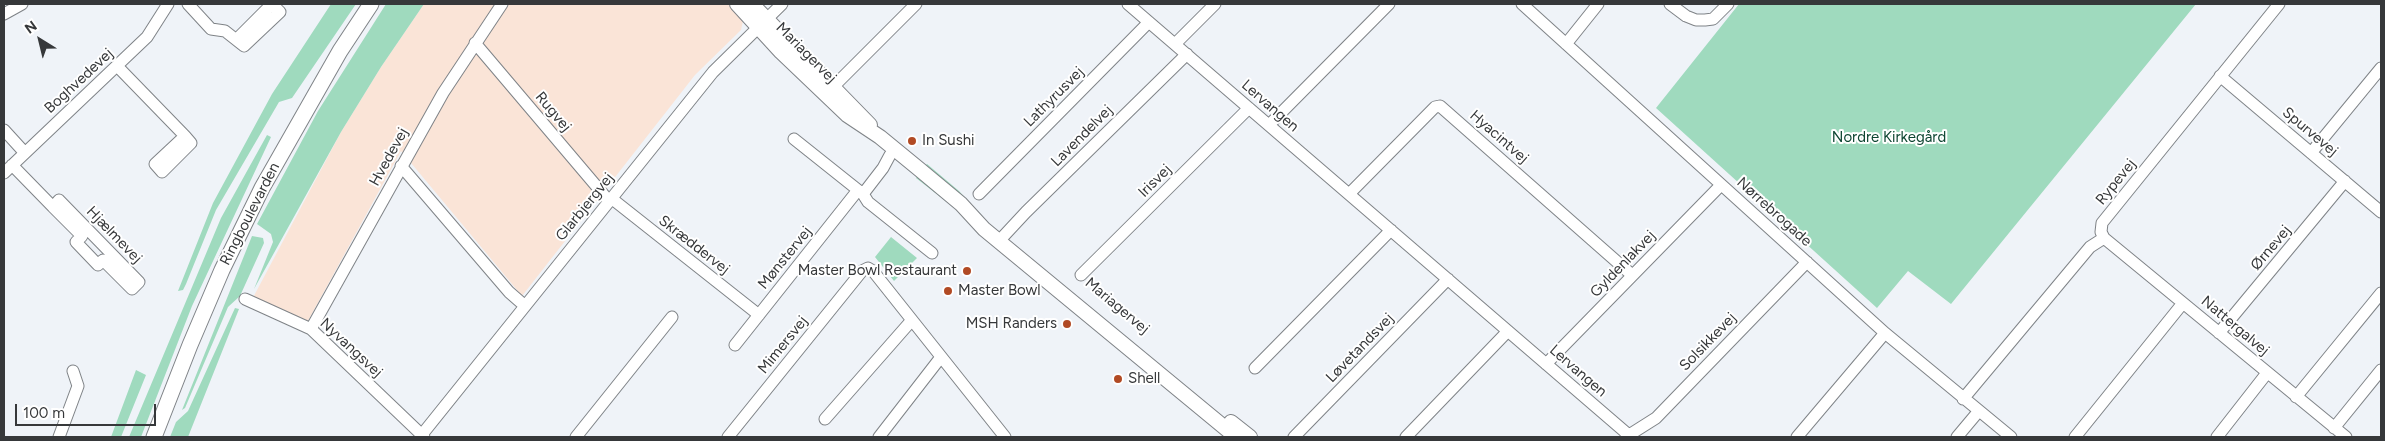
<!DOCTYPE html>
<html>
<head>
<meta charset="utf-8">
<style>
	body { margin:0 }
	#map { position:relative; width:2385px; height:441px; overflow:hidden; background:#eff3f8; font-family:Figtree,sans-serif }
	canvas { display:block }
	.frame { position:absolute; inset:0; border:5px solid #36383a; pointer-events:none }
	.north { position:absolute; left:15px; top:15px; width:50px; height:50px; -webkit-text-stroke:4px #fff; paint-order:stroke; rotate:324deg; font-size:14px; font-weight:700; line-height:20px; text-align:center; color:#36383a }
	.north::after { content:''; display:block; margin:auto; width:18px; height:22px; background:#36383a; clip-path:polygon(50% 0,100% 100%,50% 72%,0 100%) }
	.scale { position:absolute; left:15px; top:404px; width:141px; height:22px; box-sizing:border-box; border:2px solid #36383a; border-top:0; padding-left:6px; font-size:15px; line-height:18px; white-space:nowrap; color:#36383a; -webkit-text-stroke:4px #fff; paint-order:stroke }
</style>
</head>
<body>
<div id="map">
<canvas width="2385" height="441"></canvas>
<div class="frame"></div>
<div class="north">N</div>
<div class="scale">100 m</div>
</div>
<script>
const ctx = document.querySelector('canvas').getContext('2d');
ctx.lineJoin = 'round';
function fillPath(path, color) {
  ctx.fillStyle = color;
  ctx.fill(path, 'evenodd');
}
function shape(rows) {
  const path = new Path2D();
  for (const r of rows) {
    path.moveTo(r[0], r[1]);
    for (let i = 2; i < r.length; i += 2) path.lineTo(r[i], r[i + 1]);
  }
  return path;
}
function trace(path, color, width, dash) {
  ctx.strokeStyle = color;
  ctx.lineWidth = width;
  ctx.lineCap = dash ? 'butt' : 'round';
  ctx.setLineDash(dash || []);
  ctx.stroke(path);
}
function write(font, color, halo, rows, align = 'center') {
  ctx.font = font + ' Figtree,sans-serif';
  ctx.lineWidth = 4;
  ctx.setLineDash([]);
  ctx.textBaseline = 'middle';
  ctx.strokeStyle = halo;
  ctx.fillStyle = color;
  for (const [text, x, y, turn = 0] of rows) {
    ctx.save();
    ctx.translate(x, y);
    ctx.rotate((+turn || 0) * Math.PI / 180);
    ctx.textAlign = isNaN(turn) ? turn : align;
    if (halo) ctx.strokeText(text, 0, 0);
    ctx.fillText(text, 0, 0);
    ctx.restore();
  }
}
fillPath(shape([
	[424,4,728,4,743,21,741,30,695,75,522,296,401,151,303,330,248,307,341,132,381,67]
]), '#fae4d7');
fillPath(shape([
	[331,4,356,4,292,98,279,102,216,210,186,284,183,290,178,291,213,203,272,94],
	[386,4,424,4,381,67,341,132,254,289,273,242,271,234,257,224,318,111],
	[1739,4,2196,4,1951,304,1908,271,1877,308,1656,108],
	[267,135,271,137,192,306,141,437,129,437,221,218],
	[927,164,959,191,969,202,924,167],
	[918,175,961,213,916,178],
	[252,236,263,238,264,243,240,296,228,307,185,408,182,410],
	[891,237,917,258,894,281,875,257],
	[235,308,239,309,188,437,170,437,176,422,188,411],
	[136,370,146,375,121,437,111,437]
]), '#9fdabe');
const minor = shape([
	[188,4,211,29,225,31,244,46,280,12,272,4,237,39],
	[1128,4,1631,437],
	[1522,4,1885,333,2011,437],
	[1670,4,1686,16,1696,20,1705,20,1713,19,1728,4],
	[2279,4,2102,223,2101,232,2104,238,2346,437],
	[4,14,22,4],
	[475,43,609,201],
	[1175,44,1215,4],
	[1566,44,1598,4],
	[117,66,185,136,191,143,162,172,155,164,185,136],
	[2220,76,2381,212],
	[828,92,916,4],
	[1269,125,1389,4],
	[4,130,25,153],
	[794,139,863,194,868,202,932,253],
	[2311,153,2381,68],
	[12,165,53,207,59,200,139,282,132,289,103,260,98,265,76,242,82,236,53,207],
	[401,166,509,292,525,306],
	[4,173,147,37,168,4],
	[863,194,883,168,890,155],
	[979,194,1149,22],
	[1349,194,1435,107,1440,106,1632,275],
	[611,198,759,315],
	[999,241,1026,212,1187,54],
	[1081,275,1249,108],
	[245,299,311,329,424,437],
	[311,329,443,93,502,4],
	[2219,333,2345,181],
	[735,345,858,190],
	[1546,364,1721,185],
	[1255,368,1391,230],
	[2296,397,2381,293],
	[1963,399,2090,247,2104,238],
	[825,419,912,320],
	[2334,428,2381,370],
	[59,437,78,386,73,371],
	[420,437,713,72,782,4],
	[576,437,672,317],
	[728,437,862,271,868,268,873,271,1005,437],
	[879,437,941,357],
	[1294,437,1448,279],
	[1406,437,1508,331],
	[1626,437,1656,418,1807,262],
	[1797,437,1885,333],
	[1957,437,1978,412],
	[2075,437,2183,303],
	[2217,437,2267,373]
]);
const tertiary = shape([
	[737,4,781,52,847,115,880,137,919,169,961,204,984,229,1236,437],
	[752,4,870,125],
	[1231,422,1250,437]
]);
const secondary = shape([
	[154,437,190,345,222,270,262,188,340,51,371,4]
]);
trace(minor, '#7f8387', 13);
trace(tertiary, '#7f8387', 16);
trace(secondary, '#7f8387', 17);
trace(minor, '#fff', 11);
trace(tertiary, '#fff', 14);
trace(secondary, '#fff', 15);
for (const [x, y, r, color] of [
	[912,141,5,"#b14a24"],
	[967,271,5,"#b14a24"],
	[948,291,5,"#b14a24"],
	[1067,324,5,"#b14a24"],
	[1118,379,5,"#b14a24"]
]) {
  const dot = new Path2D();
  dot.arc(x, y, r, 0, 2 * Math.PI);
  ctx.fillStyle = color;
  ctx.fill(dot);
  trace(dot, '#fff', 2);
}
write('15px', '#36383a', '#fff', [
	["Mariagervej",806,53,45],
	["Boghvedevej",79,81,-43],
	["Lathyrusvej",1054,97,-45],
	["Lervangen",1270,106,41],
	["Rugvej",553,112,50],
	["Spurvevej",2310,132,40],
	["Lavendelvej",1082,136,-45],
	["Hyacintvej",1499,137,41],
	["Hvedevej",389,157,-61],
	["Irisvej",1155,181,-45],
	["Rypevej",2116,182,-51],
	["Glarbjergvej",585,207,-51],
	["Nørrebrogade",1774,212,42],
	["Ringboulevarden",250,214,-63],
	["Hjælmevej",114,235,46],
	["Skræddervej",694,245,38],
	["Ørnevej",2271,248,-50],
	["Mønstervej",785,258,-51],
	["Gyldenlakvej",1623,264,-46],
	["Mariagervej",1117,306,40],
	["Nattergalvej",2235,326,40],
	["Solsikkevej",1708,342,-46],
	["Mimersvej",783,345,-51],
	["Nyvangsvej",351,348,43],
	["Løvetandsvej",1360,348,-46],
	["Lervangen",1578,371,41]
]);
write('15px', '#0d4531', '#fff', [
	["Nordre Kirkegård",1889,138]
]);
write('15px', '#36383a', '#fff', [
	["In Sushi",922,141],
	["Master Bowl Restaurant",957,271,"right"],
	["Master Bowl",958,291],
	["MSH Randers",1057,324,"right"],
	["Shell",1128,379]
], 'left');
</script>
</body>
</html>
